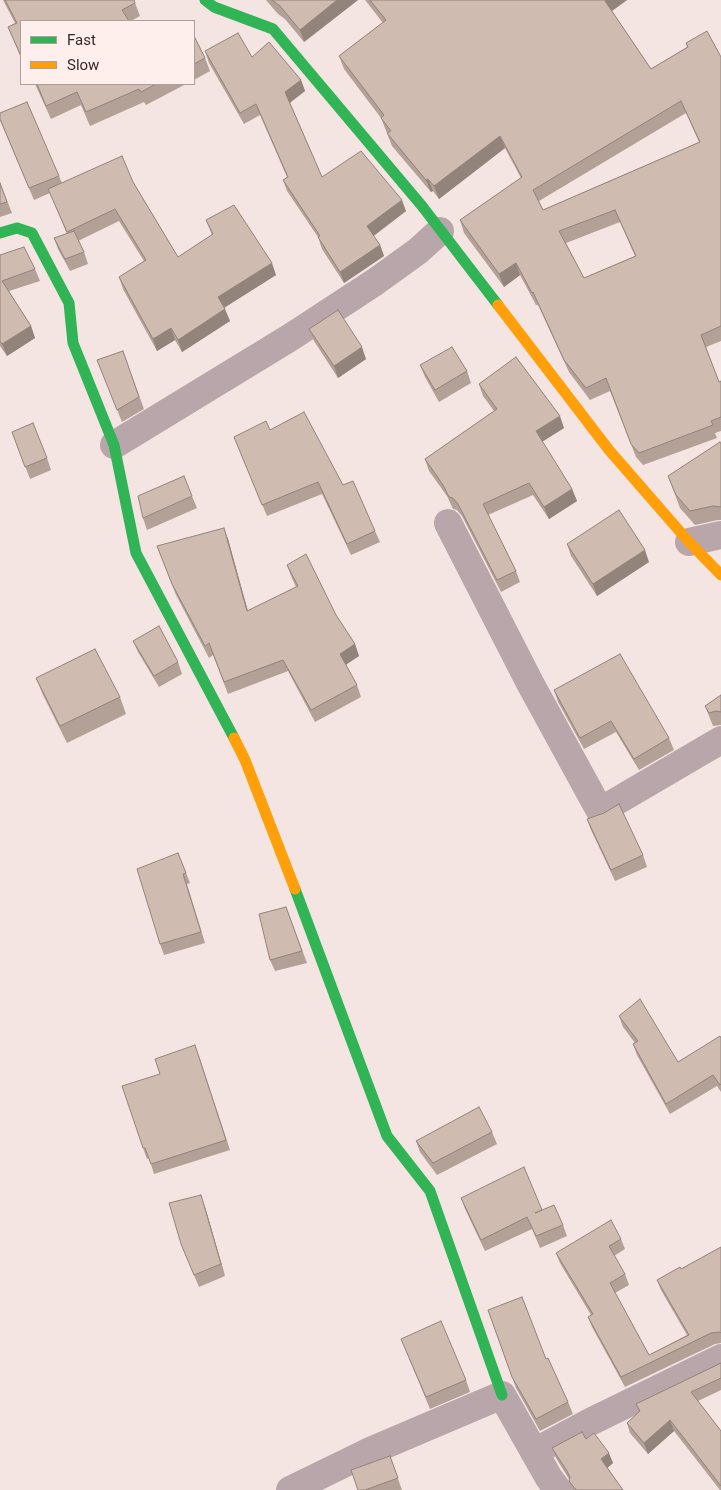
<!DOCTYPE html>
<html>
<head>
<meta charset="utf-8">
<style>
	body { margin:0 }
	#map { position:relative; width:721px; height:1490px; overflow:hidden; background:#f4e4e2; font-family:Roboto,sans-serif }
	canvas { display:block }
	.legend { position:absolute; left:20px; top:20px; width:175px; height:65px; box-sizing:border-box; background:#feefed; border:1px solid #ae9f9d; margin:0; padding:6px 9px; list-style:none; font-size:15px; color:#362826 }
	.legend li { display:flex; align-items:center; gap:10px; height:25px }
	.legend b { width:25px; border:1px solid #ae9f9d }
</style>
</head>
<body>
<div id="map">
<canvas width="721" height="1490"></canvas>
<ul class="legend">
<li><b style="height:6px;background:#30b455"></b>Fast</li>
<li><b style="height:6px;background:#ff9f0a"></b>Slow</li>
</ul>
</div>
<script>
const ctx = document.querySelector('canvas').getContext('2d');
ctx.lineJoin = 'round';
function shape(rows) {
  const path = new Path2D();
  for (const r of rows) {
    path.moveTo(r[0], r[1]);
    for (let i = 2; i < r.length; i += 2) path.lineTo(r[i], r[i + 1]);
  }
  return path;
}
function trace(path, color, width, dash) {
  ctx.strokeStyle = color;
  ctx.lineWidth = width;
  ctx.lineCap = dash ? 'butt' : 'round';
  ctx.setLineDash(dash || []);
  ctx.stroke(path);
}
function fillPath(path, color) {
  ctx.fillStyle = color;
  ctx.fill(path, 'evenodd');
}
trace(shape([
	[114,445,291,337,375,282,418,251,440,231],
	[448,523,530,683,600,811,721,740],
	[689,542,721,535],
	[534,1452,590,1422,721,1358],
	[290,1490,368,1452,502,1395,549,1478,558,1490]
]), '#b9a6ab', 28);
trace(shape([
	[205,0,214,7,273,29,422,206,498,305],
	[0,233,17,228,32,233,69,303,73,343,114,445,136,553,234,738],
	[295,889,387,1136,430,1191,502,1395]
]), '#30b455', 11);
trace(shape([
	[498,305,609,450,689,542,721,575],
	[234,738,245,760,295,889]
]), '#ff9f0a', 11);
fillPath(shape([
	[3,0,134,0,140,16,131,21,21,21,21,58,8,27,15,23],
	[266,0,358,0,304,42,285,19,278,14],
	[365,0,627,0,612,11,651,69,687,47,686,43,721,57,721,341,706,347,719,382,721,381,721,431,715,433,717,438,643,465,636,457,610,391,590,400,569,372,538,305,536,305,520,275,504,287,464,233,460,220,521,178,505,148,439,199,433,191,431,192,392,146,381,118,344,69,339,56,383,23],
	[686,113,699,142,543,210,539,201],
	[620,222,635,256,584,278,566,243],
	[194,36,205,58,210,71,194,80],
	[205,51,252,57,301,80,305,91,290,103,322,177,406,211,373,236,380,245,384,256,344,283,322,249,318,237,287,191,283,180,287,177,260,115,244,124,209,63],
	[35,84,186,84,146,105,144,102,90,126,81,105,51,119],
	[0,120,59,176,62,183,133,182,178,257,212,235,206,220,276,275,224,308,230,321,182,352,175,340,157,351,123,289,119,277,144,261,119,221,78,241,84,252,88,264,70,271,58,249,54,238,67,234,50,193,34,200],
	[0,183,12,213,0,217],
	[0,255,35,269,40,281,9,291,31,326,35,338,7,356,0,346],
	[309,329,366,359,338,378,314,341],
	[123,351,144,409,122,422,97,360],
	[420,365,467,371,471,383,439,402,425,377],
	[479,384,564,428,542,442,572,489,577,501,549,519,533,495,488,515,516,571,520,582,501,592,462,516,457,510,453,509,447,496,429,471,425,459,494,411,483,396],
	[270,430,343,485,375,531,380,542,351,555,322,494,267,516,234,437],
	[12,432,47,458,51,470,30,479],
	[721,444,721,520,718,520,695,525,680,508,668,476],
	[192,496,197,508,147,530,143,518],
	[228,539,248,611,296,587,291,576,287,565,336,615,355,644,359,656,345,665,357,685,361,697,315,722,288,671,228,694,213,655,209,658,176,595,157,546],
	[567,544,649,562,597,596,571,556],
	[133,641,178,662,182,674,159,687,138,652],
	[36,678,120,697,126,714,67,743,43,695],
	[554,690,669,738,674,750,639,770,616,732,584,749,558,702],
	[721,695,721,725,713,726,705,706],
	[587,819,643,855,647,867,615,881,591,830],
	[178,853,190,883,187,884,205,943,164,955,160,944],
	[286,907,307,963,275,971,270,960],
	[619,1016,678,1062,721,1038,721,1092,717,1086,670,1114,637,1055,633,1044,635,1043,623,1027],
	[199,1056,230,1150,154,1174,149,1158,147,1159,143,1148,160,1074],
	[492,1132,497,1144,437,1175,420,1152,416,1141],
	[461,1198,542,1210,563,1225,567,1236,540,1248,532,1229,485,1251,465,1209],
	[205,1207,225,1276,199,1287,181,1244],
	[621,1239,625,1249,614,1256,625,1274,629,1285,615,1293,649,1355,687,1335,661,1290,657,1280,681,1269,721,1247,721,1343,715,1344,625,1387,592,1327,588,1317,591,1315,560,1263,556,1253],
	[488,1310,546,1359,568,1402,573,1414,540,1431,516,1388],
	[401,1339,466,1380,470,1392,430,1409],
	[721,1363,721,1390,698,1401,721,1431,721,1490,720,1490,674,1431,648,1454,630,1433,627,1423,639,1412,636,1404],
	[586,1439,613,1463,607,1468,623,1490,572,1490,569,1481,569,1479,556,1458,552,1448],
	[390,1456,402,1490,358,1490]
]), '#b3a197');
fillPath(shape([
	[337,0,358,0,304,42,300,30],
	[606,0,627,0,609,13,605,1],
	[301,80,305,91,289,103,285,92],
	[500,136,505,148,439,199,434,186],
	[428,179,433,191,431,192,426,180],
	[402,200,406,211,371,238,367,226],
	[380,245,384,256,344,283,340,272],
	[272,263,276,275,222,309,218,297],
	[516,263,520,275,504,287,499,274],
	[225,309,230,321,182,352,178,340],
	[31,326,35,338,7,356,2,344],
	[171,328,175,340,157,351,153,339],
	[362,347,366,359,338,378,334,366],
	[560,416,564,428,540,443,536,431],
	[572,489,577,501,549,519,544,507],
	[224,528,228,539,251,623,247,611],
	[645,550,649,562,597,596,593,584],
	[355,644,359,656,344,666,340,654],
	[201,1195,205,1207,225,1276,221,1264],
	[670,1420,674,1431,648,1454,644,1443],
	[609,1453,613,1463,605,1470,601,1459]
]), '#92837b');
const building = shape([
	[5,0,134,0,135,3,122,10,129,21,21,21,21,56,8,27,17,23,5,0],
	[272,0,337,0,300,30,280,6,272,0],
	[370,0,606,0,605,1,651,69,688,47,686,43,707,31,721,57,721,326,701,335,719,382,721,381,721,417,711,421,713,425,639,453,631,444,606,378,586,388,564,360,533,292,532,293,516,263,499,274,460,220,522,177,500,136,434,186,428,179,426,180,387,133,391,131,381,118,384,115,339,56,386,20,370,0],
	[681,101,700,142,543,210,533,190,681,101],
	[615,210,636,256,584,278,559,231,615,210],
	[238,33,252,57,269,42,301,80,285,92,322,177,361,151,402,200,367,226,380,245,340,272,318,237,320,236,283,180,288,177,256,104,240,113,205,51,238,33],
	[194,36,205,58,194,64,194,36],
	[37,84,156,84,141,92,139,89,86,112,77,92,46,106,37,84],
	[27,102,59,176,29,188,0,119,0,113,27,102],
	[122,156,133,182,178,257,213,234,206,220,234,205,272,263,218,297,225,309,178,340,171,328,153,339,119,277,146,260,115,209,67,232,48,189,122,156],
	[0,183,7,202,0,204,0,183],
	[74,231,84,252,65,259,54,238,74,231],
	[24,247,35,269,2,281,31,326,2,344,0,341,0,255,24,247],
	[338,310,362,347,334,366,309,329,338,310],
	[452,347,467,371,435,390,420,365,452,347],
	[123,351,139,397,117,410,97,360,123,351],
	[516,357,560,416,536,431,572,489,544,507,529,483,483,504,516,571,497,580,458,504,453,498,449,497,443,485,425,459,497,409,479,384,516,357],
	[304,412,343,485,353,481,375,531,347,544,318,482,262,505,234,437,266,421,270,430,304,412],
	[33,423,47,458,25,467,12,432,33,423],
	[720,442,721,444,721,507,713,506,690,511,676,495,668,476,720,442],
	[184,476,192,496,143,518,138,496,184,476],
	[619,510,645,550,593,584,567,544,619,510],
	[224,528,247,611,298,586,287,565,306,554,336,615,355,644,340,654,357,685,311,710,283,660,224,682,209,643,205,646,172,584,157,546,224,528],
	[159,626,178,662,154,676,133,641,159,626],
	[95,649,120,697,60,726,36,678,95,649],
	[620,654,669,738,634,759,611,721,580,738,554,690,620,654],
	[721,695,721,712,716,711,709,713,705,706,721,695],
	[619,804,643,855,611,870,587,819,604,813,619,804],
	[178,853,186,873,183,874,201,932,160,944,137,869,178,853],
	[286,907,302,951,270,960,259,914,286,907],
	[640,999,678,1062,720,1036,721,1038,721,1084,720,1085,713,1075,666,1104,633,1044,638,1041,619,1016,640,999],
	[195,1045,226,1140,151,1164,145,1148,143,1148,122,1086,160,1074,155,1059,195,1045],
	[479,1107,492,1132,433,1163,416,1141,479,1107],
	[524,1167,542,1210,535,1213,554,1205,563,1225,536,1236,527,1217,481,1240,461,1198,524,1167],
	[201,1195,221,1264,194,1275,181,1244,169,1203,201,1195],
	[611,1220,621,1239,609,1246,625,1274,610,1283,649,1355,689,1335,657,1280,680,1267,681,1269,721,1247,721,1333,719,1332,711,1333,621,1377,588,1317,593,1314,556,1253,611,1220],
	[522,1297,546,1359,548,1358,568,1402,536,1419,512,1377,488,1310,522,1297],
	[441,1321,466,1380,426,1397,401,1339,441,1321],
	[721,1363,721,1378,691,1392,721,1431,721,1486,670,1420,644,1443,627,1423,640,1411,636,1404,721,1363],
	[582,1432,586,1439,594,1433,609,1453,601,1459,623,1490,576,1490,569,1481,570,1477,567,1471,552,1448,582,1432],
	[390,1456,398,1478,365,1490,358,1490,351,1470,390,1456]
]);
fillPath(building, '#d0bbb0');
trace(building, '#92837b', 1);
</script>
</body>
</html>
